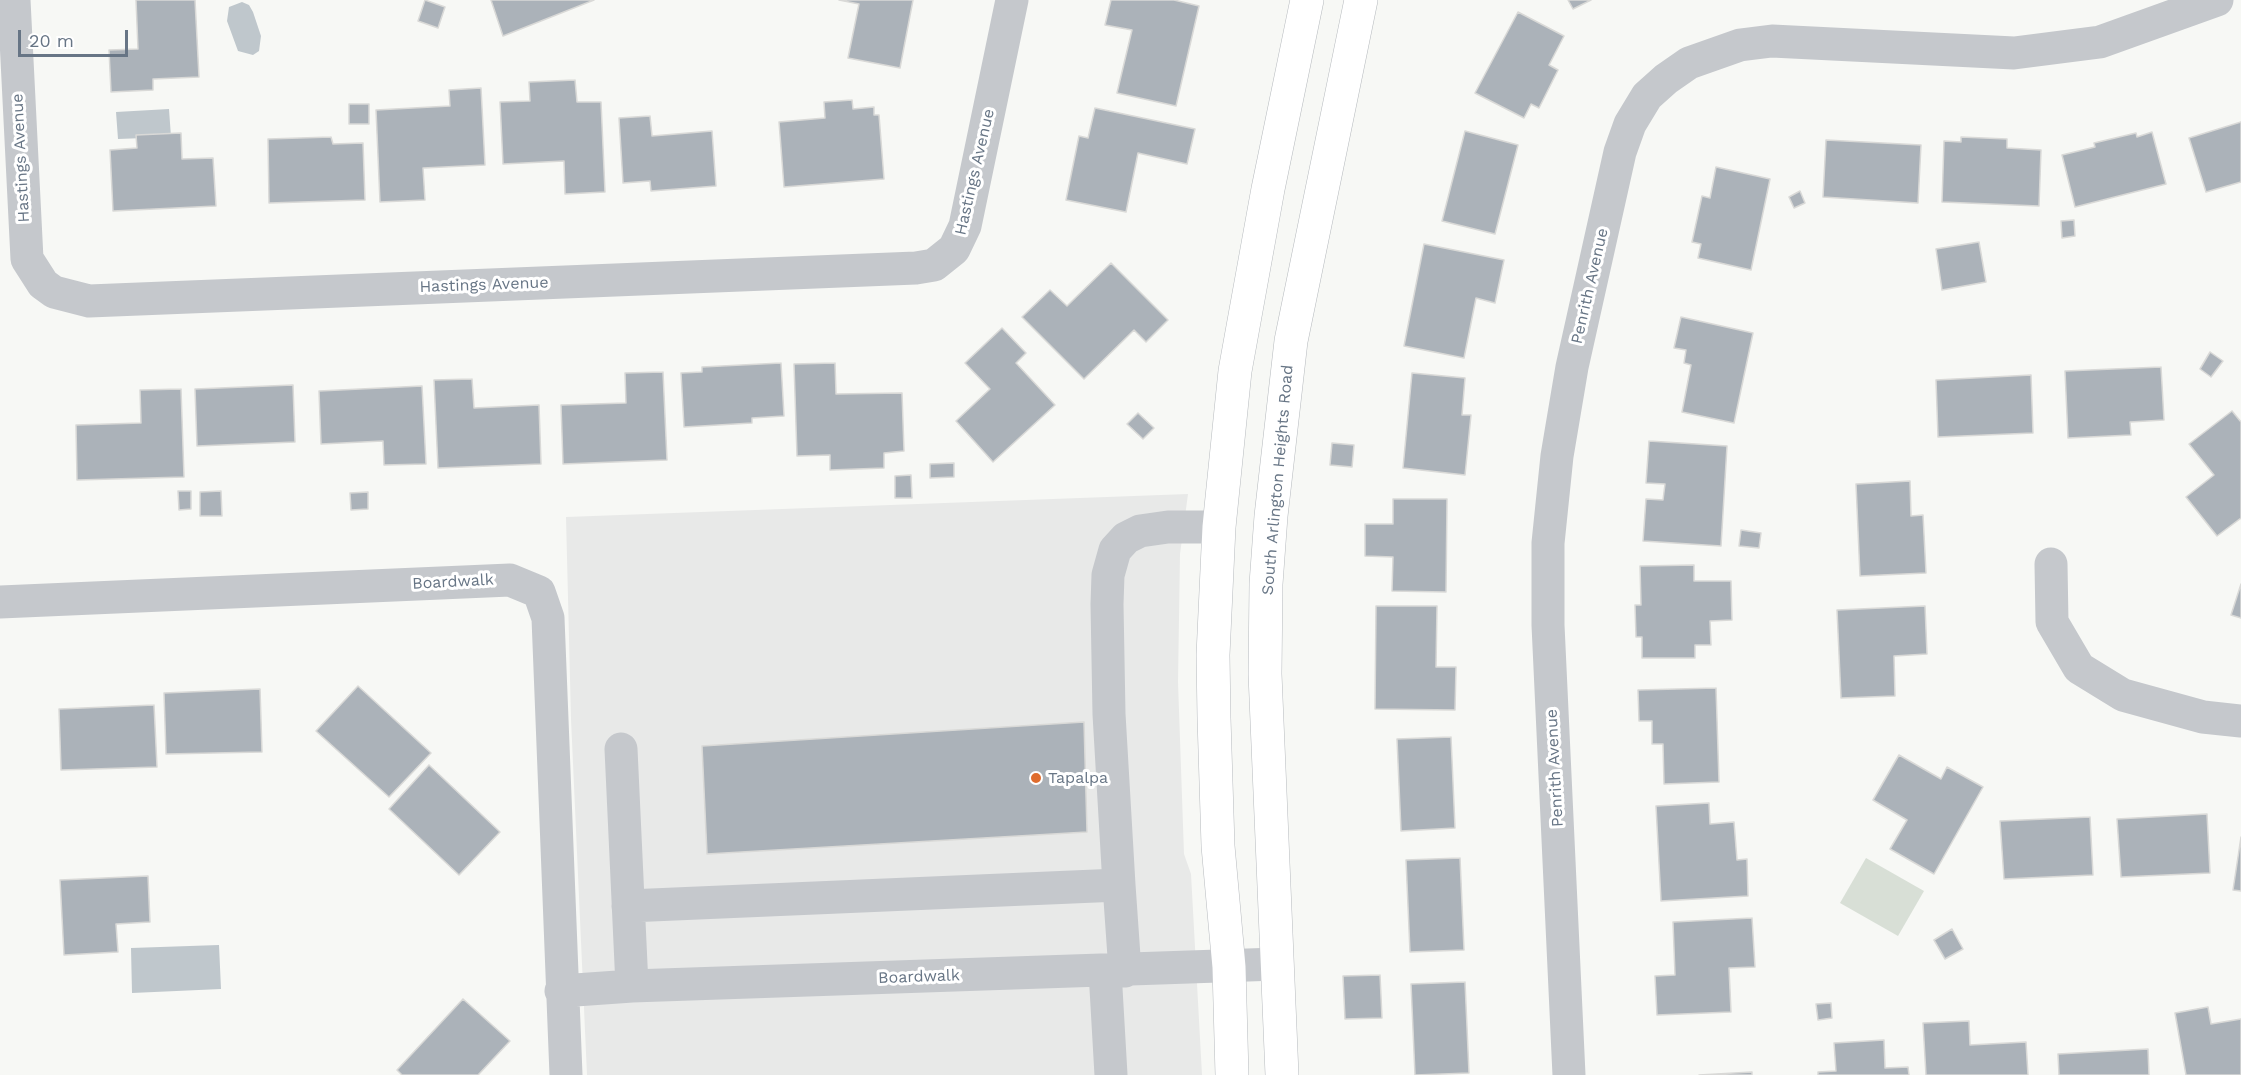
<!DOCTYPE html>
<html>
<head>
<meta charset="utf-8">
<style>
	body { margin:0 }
	#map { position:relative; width:2241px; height:1075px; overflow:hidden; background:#f7f8f5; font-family:"Work Sans",sans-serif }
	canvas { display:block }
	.scale { position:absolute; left:18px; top:30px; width:110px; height:27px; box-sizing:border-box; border:3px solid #677585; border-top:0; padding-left:8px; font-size:18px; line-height:21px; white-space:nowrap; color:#677585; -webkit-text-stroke:4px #fff; paint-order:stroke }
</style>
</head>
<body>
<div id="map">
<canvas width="2241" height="1075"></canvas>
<div class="scale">20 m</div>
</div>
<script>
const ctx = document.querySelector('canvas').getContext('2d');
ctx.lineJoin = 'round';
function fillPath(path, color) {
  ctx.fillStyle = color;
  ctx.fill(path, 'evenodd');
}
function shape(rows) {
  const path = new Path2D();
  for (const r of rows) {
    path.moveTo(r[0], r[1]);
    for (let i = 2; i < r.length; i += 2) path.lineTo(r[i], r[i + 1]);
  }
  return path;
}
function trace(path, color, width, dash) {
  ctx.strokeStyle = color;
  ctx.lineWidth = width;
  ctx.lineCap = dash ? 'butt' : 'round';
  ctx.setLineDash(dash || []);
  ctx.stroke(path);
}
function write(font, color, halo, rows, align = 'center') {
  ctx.font = font + ' "Work Sans",sans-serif';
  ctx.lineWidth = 6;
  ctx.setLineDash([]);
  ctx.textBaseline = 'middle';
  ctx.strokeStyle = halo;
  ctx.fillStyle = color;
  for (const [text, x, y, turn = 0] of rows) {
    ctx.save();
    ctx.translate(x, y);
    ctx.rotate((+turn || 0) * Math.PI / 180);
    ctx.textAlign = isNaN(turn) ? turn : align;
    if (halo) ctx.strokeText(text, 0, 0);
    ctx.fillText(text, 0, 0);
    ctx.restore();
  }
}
fillPath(shape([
	[1188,494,1180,554,1178,682,1184,854,1191,874,1202,1075,587,1075,571,719,566,517]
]), '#e8e9e8');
fillPath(shape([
	[1866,858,1924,891,1898,936,1840,903]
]), '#d8dfd6');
fillPath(shape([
	[242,2,249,5,253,12,261,36,259,51,253,55,238,51,227,21,229,7],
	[169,109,171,137,118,139,116,112],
	[219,945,221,989,132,993,131,948]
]), '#bfc7cc');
const building = shape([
	[136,0,195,0,199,77,153,79,153,90,111,92,109,50,138,49,136,0],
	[425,0,445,7,438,28,418,21,425,0],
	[491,0,594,0,503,36,491,0],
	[839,0,913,0,900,68,848,58,859,4,839,0],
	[1111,0,1174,0,1199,6,1176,106,1117,93,1132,30,1105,25,1111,0],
	[1568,0,1591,0,1573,9,1568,0],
	[1518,12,1564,36,1549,65,1558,70,1539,108,1531,104,1524,118,1475,93,1518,12],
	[575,80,577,102,601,102,605,192,565,194,564,161,503,164,500,102,530,101,529,82,575,80],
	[481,88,485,165,423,168,425,200,380,202,376,110,450,106,449,90,481,88],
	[852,100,853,109,874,107,874,115,879,115,884,179,784,187,779,122,825,118,824,102,852,100],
	[349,104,369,104,369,124,349,124,349,104],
	[1095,108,1195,129,1187,164,1138,153,1126,212,1066,200,1079,136,1088,138,1095,108],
	[650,116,652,136,712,131,716,186,651,191,650,181,623,183,619,118,650,116],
	[2241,122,2241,182,2206,192,2189,138,2241,122],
	[1465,131,1518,145,1495,234,1442,221,1465,131],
	[2152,132,2166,184,2075,207,2062,155,2095,147,2094,143,2136,133,2137,137,2152,132],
	[181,133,182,159,213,158,216,206,113,211,110,150,137,148,136,135,181,133],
	[331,137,333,144,363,143,365,200,269,203,268,139,331,137],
	[1961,137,2007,139,2007,148,2041,150,2039,206,1942,202,1944,141,1961,142,1961,137],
	[1826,140,1921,145,1918,203,1823,197,1826,140],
	[1716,167,1770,179,1751,270,1698,258,1701,244,1692,242,1702,196,1710,198,1716,167],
	[1800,191,1805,203,1794,208,1789,197,1800,191],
	[2074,220,2075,236,2062,238,2061,221,2074,220],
	[1979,242,1986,282,1942,290,1936,249,1979,242],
	[1424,244,1504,260,1495,303,1476,298,1464,358,1404,346,1424,244],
	[1111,263,1168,320,1146,342,1134,330,1084,379,1022,317,1050,290,1067,306,1111,263],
	[1681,317,1753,333,1734,423,1682,412,1691,365,1684,363,1686,350,1674,348,1681,317],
	[1002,328,1026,353,1016,363,1055,405,993,462,956,421,990,389,965,363,1002,328],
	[2210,352,2223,361,2211,377,2200,369,2210,352],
	[781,363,784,416,752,418,752,423,684,427,681,373,702,372,702,367,781,363],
	[835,363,836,394,902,393,904,451,884,453,884,468,830,470,830,455,797,456,794,364,835,363],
	[2161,367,2164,420,2130,422,2131,435,2068,438,2065,371,2161,367],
	[663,372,667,460,563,464,561,405,626,403,625,373,663,372],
	[1412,373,1465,378,1462,415,1471,415,1465,475,1403,468,1412,373],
	[2031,375,2033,433,1938,437,1936,380,2031,375],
	[472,379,474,408,539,405,541,464,438,468,434,380,472,379],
	[293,385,295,442,197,446,195,389,293,385],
	[422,386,426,464,384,465,383,441,321,444,319,391,422,386],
	[181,389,184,477,77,480,76,425,141,423,140,390,181,389],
	[2232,411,2241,422,2241,518,2217,536,2186,497,2214,475,2189,444,2232,411],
	[1138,413,1154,428,1143,439,1127,424,1138,413],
	[1649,441,1727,446,1721,546,1643,541,1646,499,1663,500,1665,484,1646,483,1649,441],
	[1332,443,1354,445,1352,467,1330,465,1332,443],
	[954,463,954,477,930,478,930,464,954,463],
	[911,475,912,498,895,498,895,476,911,475],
	[1910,481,1911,516,1923,515,1926,573,1860,576,1856,484,1910,481],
	[178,491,191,491,191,509,179,510,178,491],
	[221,491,222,516,200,516,200,492,221,491],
	[368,492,368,509,351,510,350,493,368,492],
	[1393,499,1447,499,1446,592,1392,591,1393,557,1365,556,1365,524,1393,524,1393,499],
	[1741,530,1761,533,1759,548,1739,546,1741,530],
	[1694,565,1694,581,1731,581,1732,620,1710,621,1711,645,1695,645,1695,658,1642,658,1642,637,1636,637,1635,605,1641,605,1640,566,1694,565],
	[2241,584,2241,618,2231,615,2241,584],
	[1376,606,1437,606,1436,667,1456,667,1455,710,1375,709,1376,606],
	[1925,606,1927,654,1894,656,1895,696,1841,698,1837,610,1925,606],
	[358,686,431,753,389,797,316,731,358,686],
	[1716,688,1719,782,1664,784,1663,744,1652,744,1652,721,1639,721,1638,690,1716,688],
	[260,689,262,752,166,754,164,693,260,689],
	[154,705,157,767,61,770,59,709,154,705],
	[1084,722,1087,832,707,854,702,746,1084,722],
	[1451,737,1455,828,1401,831,1397,739,1451,737],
	[1899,755,1941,779,1947,767,1983,787,1934,874,1890,849,1907,820,1873,800,1899,755],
	[429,765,500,832,459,875,389,809,429,765],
	[1709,803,1710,824,1734,822,1737,860,1747,859,1748,896,1661,901,1656,806,1709,803],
	[2207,814,2210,873,2121,877,2117,819,2207,814],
	[2090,817,2093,875,2004,879,2000,821,2090,817],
	[2241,837,2241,891,2233,890,2241,837],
	[1460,858,1464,950,1410,952,1406,860,1460,858],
	[148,876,150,922,116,924,118,952,64,955,60,880,148,876],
	[1752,918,1755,967,1729,968,1731,1012,1657,1015,1655,976,1675,975,1673,922,1752,918],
	[1952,929,1963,949,1945,959,1934,940,1952,929],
	[1380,975,1382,1018,1345,1019,1343,976,1380,975],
	[1465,982,1469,1073,1415,1075,1411,984,1465,982],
	[463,999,510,1041,478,1075,402,1075,397,1070,463,999],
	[1831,1003,1832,1018,1818,1020,1816,1004,1831,1003],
	[2208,1007,2211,1024,2241,1019,2241,1075,2186,1075,2175,1013,2208,1007],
	[1969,1021,1970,1045,2026,1042,2028,1075,1926,1075,1923,1023,1969,1021],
	[1884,1040,1885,1068,1908,1067,1909,1075,1818,1075,1818,1072,1836,1071,1834,1043,1884,1040],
	[2148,1049,2149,1075,2059,1075,2058,1054,2148,1049],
	[1752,1072,1752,1075,1699,1075,1752,1072]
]);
fillPath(building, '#abb2b9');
trace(building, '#d9d9d7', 1.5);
const major = shape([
	[1232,1075,1229,967,1218,846,1214,718,1213,655,1219,527,1235,371,1268,189,1307,0],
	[1282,1075,1265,674,1266,584,1271,516,1291,341,1361,0]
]);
trace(major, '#b6babe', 34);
trace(shape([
	[14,0,27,259,43,284,54,292,89,301,916,268,934,265,954,249,965,226,1012,0],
	[2051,564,2052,622,2079,668,2123,695,2203,717,2241,721],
	[0,602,510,580,539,592,548,618,566,1075],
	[621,749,632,986],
	[1119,885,1125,971],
	[628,906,1119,885,1109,714,1107,604,1108,575,1115,550,1126,538,1140,531,1168,527,1219,527],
	[1105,971,1111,1075],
	[561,991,632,986,1277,964],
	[1569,1075,1548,625,1548,543,1557,456,1572,367,1620,152,1630,124,1647,96,1666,79,1689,63,1740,45,1772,41,2014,53,2100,42,2217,0]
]), '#c5c8cc', 33);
trace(major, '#fff', 33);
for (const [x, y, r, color] of [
	[1036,778,6,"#df6c2e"]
]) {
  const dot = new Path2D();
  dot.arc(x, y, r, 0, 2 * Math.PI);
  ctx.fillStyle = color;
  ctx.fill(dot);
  trace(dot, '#fff', 2);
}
write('16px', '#677585', '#fff', [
	["Hastings Avenue",21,158,-93],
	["Hastings Avenue",975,172,-77],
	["Hastings Avenue",484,285,-2],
	["Penrith Avenue",1590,286,-77],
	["South Arlington Heights Road",1278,480,-85],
	["Boardwalk",453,582,-3],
	["Penrith Avenue",1555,768,-93],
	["Boardwalk",919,977,-2]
]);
write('16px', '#677585', '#fff', [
	["Tapalpa",1048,778]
], 'left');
</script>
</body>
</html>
